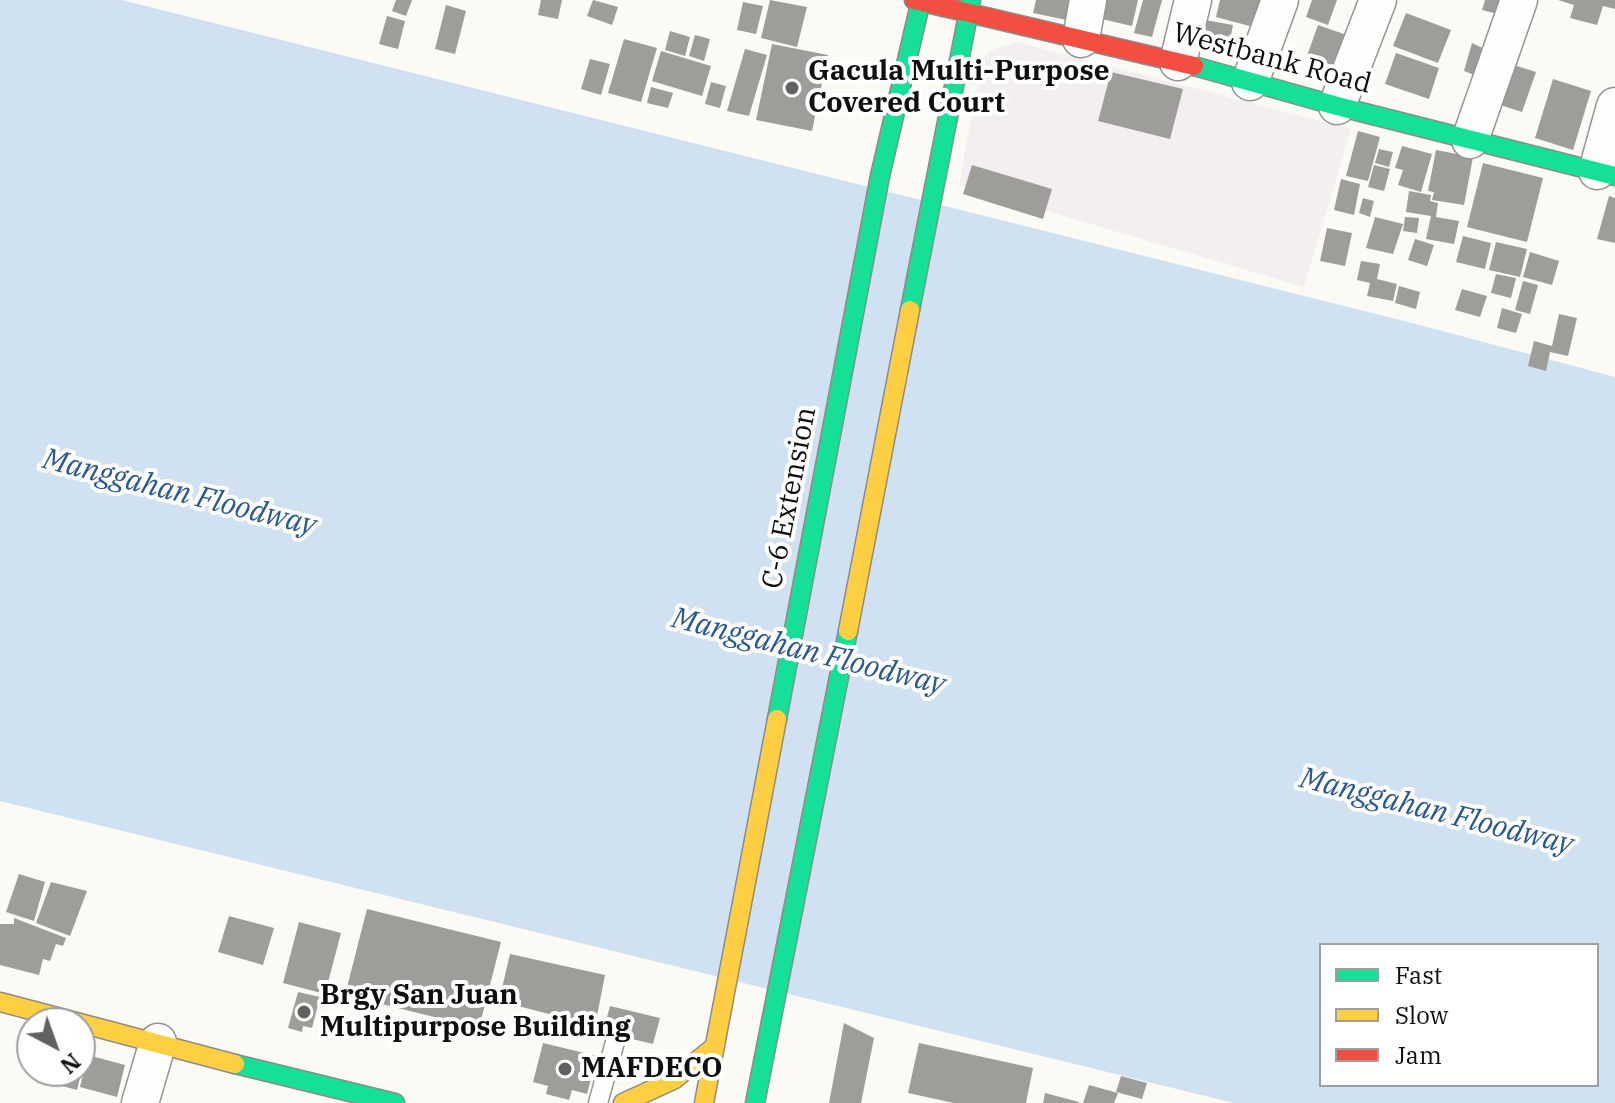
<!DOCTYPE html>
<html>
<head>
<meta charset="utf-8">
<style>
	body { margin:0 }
	#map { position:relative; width:1615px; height:1103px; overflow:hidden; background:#fbfaf5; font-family:"IBM Plex Serif",serif }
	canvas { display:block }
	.legend { position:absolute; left:1319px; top:943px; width:280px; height:144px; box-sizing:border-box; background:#fff; border:2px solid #9f9f9f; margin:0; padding:10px 14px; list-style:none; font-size:24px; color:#0f0f0f }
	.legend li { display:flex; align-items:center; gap:16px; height:40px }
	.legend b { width:40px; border:2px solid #9f9f9f }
	.north { position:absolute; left:16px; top:1007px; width:80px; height:80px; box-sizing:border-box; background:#fff; border:2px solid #9f9f9f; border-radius:50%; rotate:139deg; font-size:22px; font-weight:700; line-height:32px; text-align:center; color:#0f0f0f }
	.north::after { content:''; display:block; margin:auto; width:28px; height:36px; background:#626160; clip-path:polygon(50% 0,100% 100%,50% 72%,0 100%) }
</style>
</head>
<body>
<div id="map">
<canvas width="1615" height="1103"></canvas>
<ul class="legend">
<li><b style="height:10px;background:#16e098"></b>Fast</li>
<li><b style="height:10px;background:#ffcf43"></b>Slow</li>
<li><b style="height:10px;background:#f24e42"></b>Jam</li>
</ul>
<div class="north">N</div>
</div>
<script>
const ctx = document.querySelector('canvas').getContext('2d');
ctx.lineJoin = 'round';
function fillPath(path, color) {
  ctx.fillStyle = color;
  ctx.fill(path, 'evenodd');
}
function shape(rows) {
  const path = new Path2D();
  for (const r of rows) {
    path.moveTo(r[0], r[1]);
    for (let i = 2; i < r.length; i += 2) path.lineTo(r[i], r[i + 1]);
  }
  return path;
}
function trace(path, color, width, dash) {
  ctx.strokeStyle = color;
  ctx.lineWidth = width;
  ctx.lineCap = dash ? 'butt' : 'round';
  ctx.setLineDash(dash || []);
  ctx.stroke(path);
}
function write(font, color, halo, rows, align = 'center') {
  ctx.font = font + ' "IBM Plex Serif",serif';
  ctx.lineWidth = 8;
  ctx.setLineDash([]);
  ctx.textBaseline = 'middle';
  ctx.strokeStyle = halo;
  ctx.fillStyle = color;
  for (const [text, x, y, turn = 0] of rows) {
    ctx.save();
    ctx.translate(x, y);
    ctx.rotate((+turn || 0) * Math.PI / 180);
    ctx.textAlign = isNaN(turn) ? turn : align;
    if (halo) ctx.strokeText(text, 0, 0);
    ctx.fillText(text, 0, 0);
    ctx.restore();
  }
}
fillPath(shape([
	[1017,42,1351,129,1304,287,959,185,982,58,992,50]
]), '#f3eef0');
fillPath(shape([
	[0,0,122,0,1416,324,1615,377,1615,1103,1234,1103,0,801],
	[1321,945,1597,945,1597,1085,1321,1085]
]), '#d0e2f1');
fillPath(shape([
	[396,0,412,0,406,16,392,11],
	[541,0,562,0,558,19,538,15],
	[593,0,618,7,612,25,587,16],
	[770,0,807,7,797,47,761,38],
	[1036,0,1080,0,1076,22,1033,13],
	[1097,0,1138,0,1132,26,1093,17],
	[1143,0,1162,0,1152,37,1134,33],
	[1220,0,1264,0,1257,28,1216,17],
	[1312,0,1337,0,1328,25,1306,17],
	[1485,0,1511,0,1506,16,1482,10],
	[1558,0,1615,0,1615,9,1603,6,1597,25,1570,18,1574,5],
	[743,2,763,6,756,34,737,30],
	[446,5,466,11,455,54,435,49],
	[1406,13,1451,30,1438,63,1393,46],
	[387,16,405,21,398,49,379,44],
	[1205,20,1233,25,1227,56,1200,52],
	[1318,25,1358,39,1347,71,1307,56],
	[670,31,690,37,685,56,665,50],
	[695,35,710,39,704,61,689,56],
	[624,39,657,48,641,102,608,93],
	[1472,43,1493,53,1487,80,1464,71],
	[772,44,828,55,812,131,756,120],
	[745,49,767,55,749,116,727,111],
	[661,51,711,66,702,96,652,81],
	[1396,53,1439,68,1429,99,1385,84],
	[590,59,610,64,601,95,581,89],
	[1507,63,1536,72,1522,112,1494,103],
	[1111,72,1183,89,1170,139,1098,121],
	[1553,79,1591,91,1573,150,1535,138],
	[711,82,726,86,720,108,705,104],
	[651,87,673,93,668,108,647,103],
	[1358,131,1380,137,1368,181,1346,176],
	[1402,146,1432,154,1421,192,1398,185,1403,170,1395,168],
	[1379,149,1393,152,1389,167,1375,163],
	[1436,150,1473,157,1464,205,1432,200,1434,192,1428,191],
	[1483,163,1543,178,1527,242,1467,227],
	[972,165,1052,189,1043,219,963,194],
	[1374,165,1390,169,1384,191,1368,187],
	[1341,179,1360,184,1354,215,1334,210],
	[1409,191,1431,195,1430,201,1438,203,1436,217,1459,221,1454,244,1426,239,1431,216,1406,212],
	[1609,196,1615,198,1615,243,1597,239],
	[1363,198,1374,201,1370,217,1359,213],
	[1375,217,1403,224,1393,254,1366,248],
	[1405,217,1419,218,1417,233,1403,231],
	[1327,228,1352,233,1345,266,1320,261],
	[1463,236,1491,243,1485,269,1456,262],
	[1415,239,1434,245,1427,266,1408,260],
	[1496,242,1527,249,1520,277,1489,270],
	[1530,252,1559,261,1552,285,1523,277],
	[1361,261,1380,264,1377,279,1397,284,1393,301,1367,296,1370,283,1357,280],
	[1496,274,1516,278,1511,298,1491,293],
	[1523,281,1538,285,1530,314,1515,310],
	[1399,286,1420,292,1416,309,1395,303],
	[1462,289,1487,296,1480,317,1455,310],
	[1502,308,1522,314,1516,333,1497,328],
	[1559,314,1577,318,1568,356,1550,352,1546,371,1528,366,1534,341,1552,346],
	[19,874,45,882,34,921,6,912],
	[51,882,87,891,70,936,36,923],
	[367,909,501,942,479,1028,345,995],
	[229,916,274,928,263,965,218,952],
	[14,918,66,938,63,946,56,944,50,961,43,959,39,975,0,965,0,924,14,924],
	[299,922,341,933,325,994,283,983],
	[510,954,605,975,595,1026,499,1001],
	[298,992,320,997,312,1028,303,1026,302,1032,288,1028],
	[610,1006,660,1018,653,1044,603,1032],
	[844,1023,874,1038,861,1103,829,1103],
	[543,1043,597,1056,587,1094,572,1090,569,1100,546,1094,548,1086,533,1082],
	[919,1043,1033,1068,1026,1103,954,1103,908,1093],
	[80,1052,86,1053,77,1090,40,1080,42,1071,80,1071],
	[88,1055,125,1065,117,1097,80,1087],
	[1121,1076,1147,1083,1142,1099,1116,1092],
	[1089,1085,1118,1093,1114,1103,1083,1103],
	[1045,1093,1079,1102,1079,1103,1043,1103]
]), '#9f9d9a');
const lane = shape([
	[598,1103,615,1042]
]);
const street = shape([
	[1081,39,1088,0],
	[1178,62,1193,0],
	[1250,82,1280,0],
	[1337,106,1378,0],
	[1470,140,1519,0],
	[1597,171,1615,106],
	[140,1103,158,1042]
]);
const fast = shape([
	[1194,66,1337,106,1615,176],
	[910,310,971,0],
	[777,719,880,176,921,0],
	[235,1064,395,1103],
	[755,1103,848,631]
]);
const slow = shape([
	[848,631,910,310],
	[0,1002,235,1064],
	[623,1103,675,1079,715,1046],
	[704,1103,777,719]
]);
const jam = shape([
	[914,0,1194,66]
]);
trace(lane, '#959593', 21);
trace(street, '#959593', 39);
trace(fast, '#8c8b89', 21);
trace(slow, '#8c8b89', 21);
trace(jam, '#8c8b89', 21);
trace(lane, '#fefefe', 18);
trace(street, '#fefefe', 36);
trace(fast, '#16e098', 18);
trace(slow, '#ffcf43', 18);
trace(jam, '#f24e42', 18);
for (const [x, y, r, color] of [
	[792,88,8,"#626160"],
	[304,1012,8,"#626160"],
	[565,1069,8,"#626160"]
]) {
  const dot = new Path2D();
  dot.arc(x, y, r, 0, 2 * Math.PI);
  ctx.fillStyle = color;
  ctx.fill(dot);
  trace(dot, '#fff', 3);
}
write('28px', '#0f0f0f', '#fff', [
	["Westbank Road",1272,59,15],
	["C-6 Extension",790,498,-79]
]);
write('bold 28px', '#0f0f0f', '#fff', [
	["Gacula Multi-Purpose",808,72],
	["Covered Court",808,104],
	["Brgy San Juan",320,996],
	["Multipurpose Building",320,1028],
	["MAFDECO",581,1069]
], 'left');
write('italic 30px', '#285891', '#fff', [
	["Manggahan Floodway",179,493,14],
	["Manggahan Floodway",808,652,14],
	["Manggahan Floodway",1436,812,14]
]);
</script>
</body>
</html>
